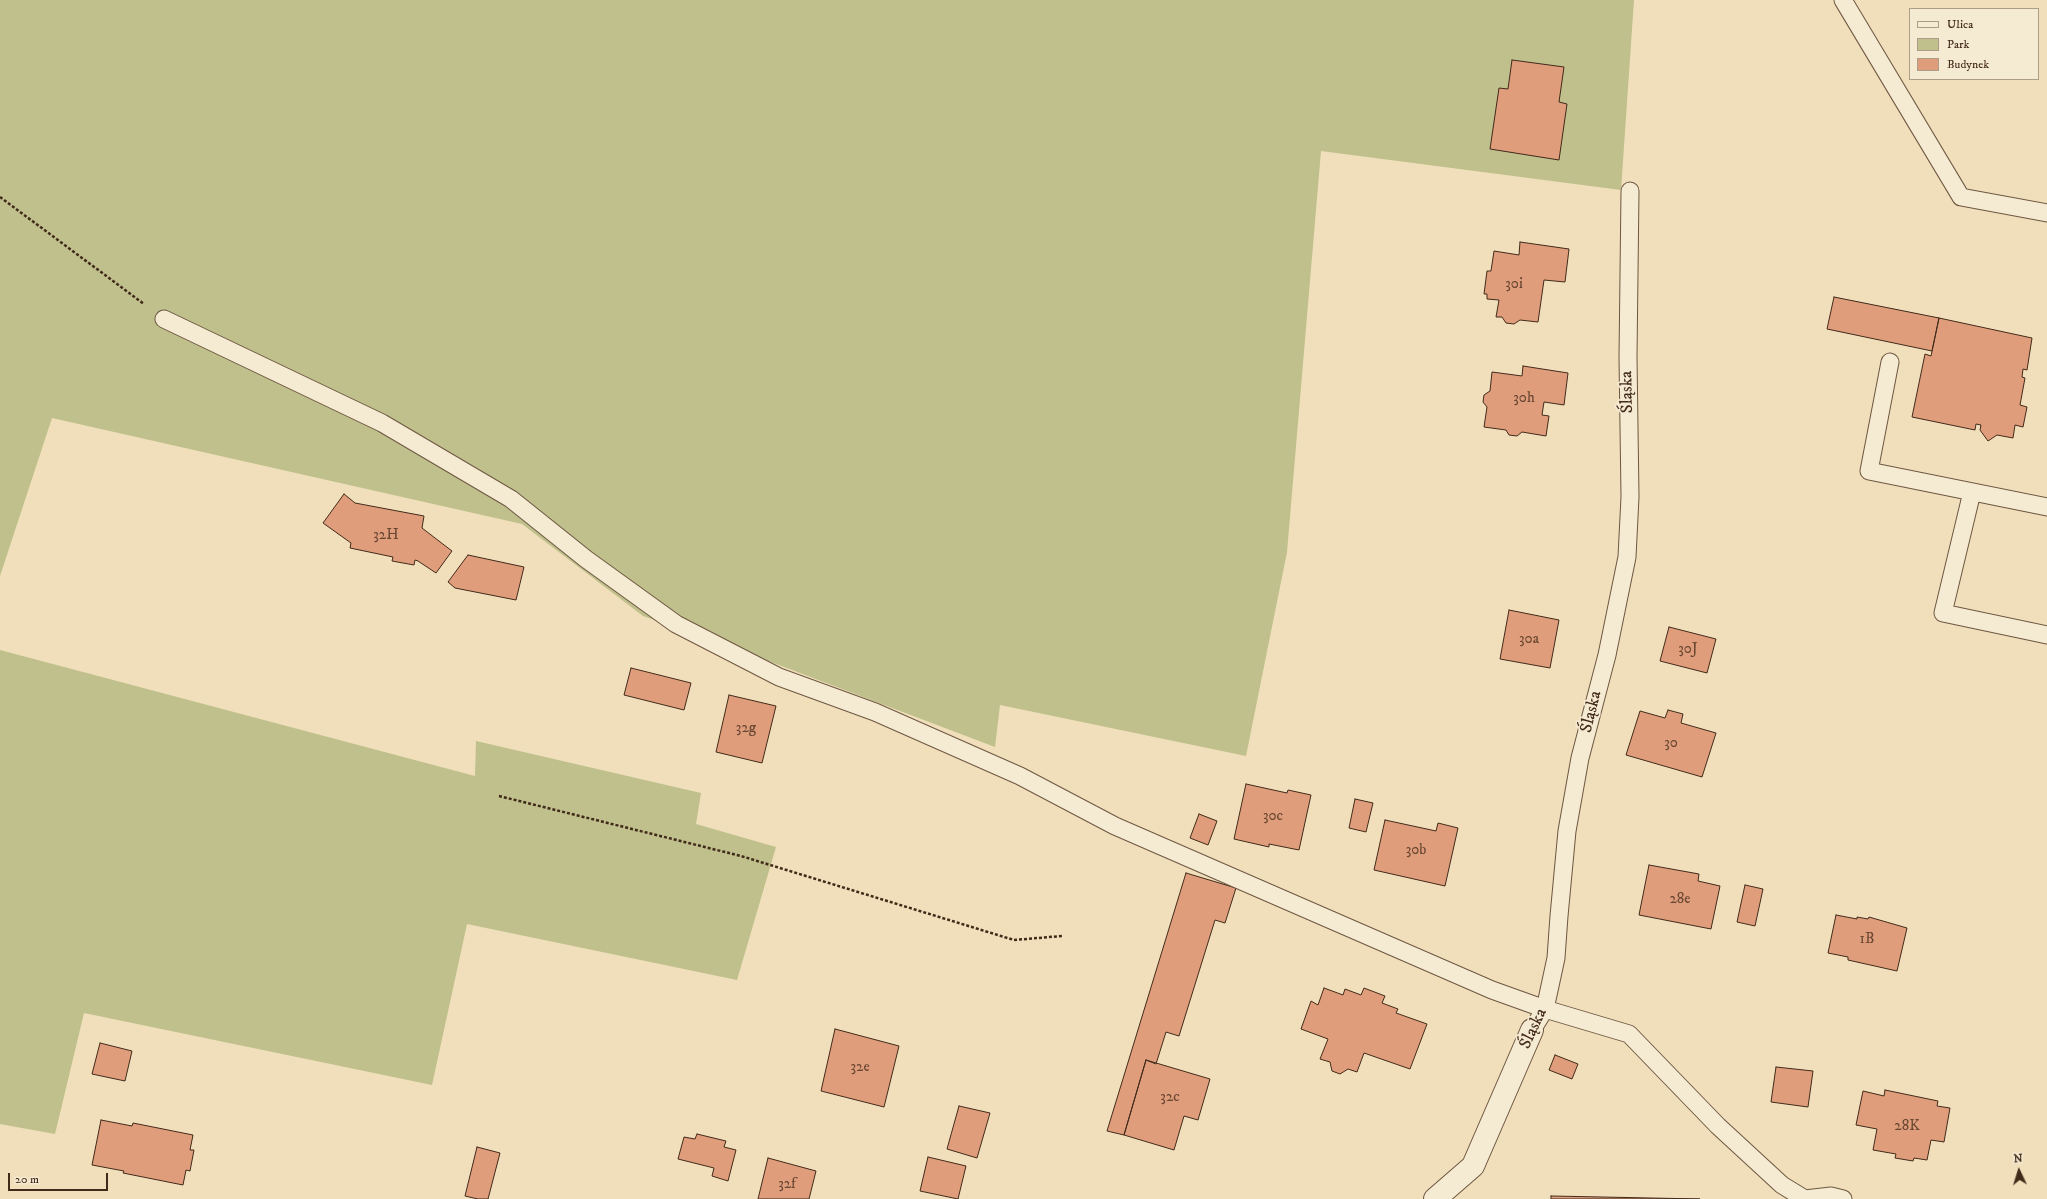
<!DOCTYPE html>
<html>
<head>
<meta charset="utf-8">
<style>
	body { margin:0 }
	#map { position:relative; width:2047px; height:1199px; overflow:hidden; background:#f0dfba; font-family:"IM FELL DW Pica",serif }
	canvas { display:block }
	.legend { position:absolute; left:1909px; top:8px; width:130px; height:72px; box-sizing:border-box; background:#f5ead2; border:1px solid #ad9d88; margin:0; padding:5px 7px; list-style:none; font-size:12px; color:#422a1a }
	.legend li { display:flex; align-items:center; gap:8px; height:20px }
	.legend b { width:20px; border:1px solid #ad9d88 }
	.north { position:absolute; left:1999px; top:1151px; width:40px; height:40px; -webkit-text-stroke:3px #f5ead2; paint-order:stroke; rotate:356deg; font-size:11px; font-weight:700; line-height:16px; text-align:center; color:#422a1a }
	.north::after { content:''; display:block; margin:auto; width:14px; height:18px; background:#422a1a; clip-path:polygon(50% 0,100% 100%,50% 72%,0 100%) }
	.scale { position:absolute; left:8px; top:1173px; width:100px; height:18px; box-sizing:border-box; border:2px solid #422a1a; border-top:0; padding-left:5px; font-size:12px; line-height:14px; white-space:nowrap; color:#422a1a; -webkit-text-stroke:3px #f5ead2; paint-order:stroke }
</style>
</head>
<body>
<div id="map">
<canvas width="2047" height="1199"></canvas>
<ul class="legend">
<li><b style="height:5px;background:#f5ead2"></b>Ulica</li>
<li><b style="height:11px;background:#bfc08c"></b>Park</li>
<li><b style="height:11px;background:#df9d7b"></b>Budynek</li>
</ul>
<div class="north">N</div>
<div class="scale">20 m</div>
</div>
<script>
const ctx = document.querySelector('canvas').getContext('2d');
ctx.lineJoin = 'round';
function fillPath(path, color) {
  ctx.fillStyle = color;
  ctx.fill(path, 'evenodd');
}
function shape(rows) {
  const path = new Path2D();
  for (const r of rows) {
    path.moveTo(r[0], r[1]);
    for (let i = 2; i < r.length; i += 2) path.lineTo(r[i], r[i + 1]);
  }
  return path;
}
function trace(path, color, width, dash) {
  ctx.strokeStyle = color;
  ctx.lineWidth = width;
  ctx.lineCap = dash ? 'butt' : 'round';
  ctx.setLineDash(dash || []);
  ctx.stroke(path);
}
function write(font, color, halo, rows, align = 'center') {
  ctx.font = font + ' "IM FELL DW Pica",serif';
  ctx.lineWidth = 3.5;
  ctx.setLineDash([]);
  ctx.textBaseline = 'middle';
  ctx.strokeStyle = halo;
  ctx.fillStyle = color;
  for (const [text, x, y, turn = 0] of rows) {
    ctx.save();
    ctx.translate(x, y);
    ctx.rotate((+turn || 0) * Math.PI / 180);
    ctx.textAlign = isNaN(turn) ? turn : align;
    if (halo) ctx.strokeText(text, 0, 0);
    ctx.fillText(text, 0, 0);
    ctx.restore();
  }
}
fillPath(shape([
	[0,0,1634,0,1621,190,1321,151,1287,552,1246,756,1000,705,995,747,763,659,643,616,522,524,52,418,0,576],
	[0,650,475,776,476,741,701,793,696,824,776,847,737,980,467,924,432,1085,84,1013,55,1134,0,1124]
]), '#bfc08c');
const building = shape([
	[1512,60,1564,67,1559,102,1567,104,1559,160,1490,149,1499,88,1508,89,1512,60],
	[1520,242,1569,249,1565,282,1544,280,1538,322,1520,320,1514,324,1506,323,1502,317,1496,317,1499,300,1487,299,1487,294,1484,294,1487,271,1491,271,1494,251,1519,255,1520,242],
	[1834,297,1939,318,1932,351,1827,329,1834,297],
	[1939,318,2032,338,2027,370,2023,369,2022,377,2025,378,2020,405,2027,407,2023,427,2015,425,2013,438,1997,435,1988,441,1980,430,1981,425,1976,424,1975,430,1912,417,1925,354,1931,356,1939,318],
	[1523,366,1568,373,1564,405,1544,402,1542,415,1549,416,1546,436,1522,432,1517,436,1509,435,1506,430,1484,427,1487,407,1483,402,1484,395,1490,391,1492,372,1522,376,1523,366],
	[344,494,355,503,424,516,422,528,452,551,436,573,418,561,415,560,414,565,392,561,393,557,350,548,351,543,323,523,344,494],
	[468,555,524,567,516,600,455,588,448,582,468,555],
	[1509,610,1559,620,1550,668,1500,659,1509,610],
	[1669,627,1716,639,1707,673,1660,661,1669,627],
	[631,668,691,683,684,710,624,695,631,668],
	[729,695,776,706,762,763,716,752,729,695],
	[1668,710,1683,714,1681,723,1716,733,1702,777,1626,755,1640,711,1665,718,1668,710],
	[1246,784,1287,793,1288,790,1311,795,1299,850,1269,844,1269,847,1234,839,1246,784],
	[1355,799,1373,803,1366,832,1349,828,1355,799],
	[1199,814,1217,821,1208,845,1190,838,1199,814],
	[1385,820,1436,831,1438,823,1458,828,1445,886,1374,870,1385,820],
	[1649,865,1699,874,1698,881,1720,886,1711,929,1639,915,1649,865],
	[1186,873,1236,888,1225,923,1215,920,1179,1036,1166,1032,1156,1064,1146,1060,1124,1135,1107,1131,1186,873],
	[1745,885,1763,889,1755,926,1737,922,1745,885],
	[1836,915,1857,919,1857,917,1868,919,1869,917,1907,928,1897,971,1848,960,1848,957,1828,953,1836,915],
	[1324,988,1343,995,1345,989,1361,995,1364,988,1385,996,1382,1003,1398,1009,1396,1013,1427,1024,1410,1069,1364,1053,1357,1072,1348,1069,1340,1074,1332,1071,1330,1062,1320,1059,1328,1039,1301,1029,1311,1001,1318,1005,1324,988],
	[835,1029,899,1046,884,1107,821,1091,835,1029],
	[100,1043,132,1051,125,1081,92,1074,100,1043],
	[1555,1055,1578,1064,1572,1079,1549,1070,1555,1055],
	[1146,1060,1210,1079,1198,1120,1184,1116,1174,1150,1124,1135,1146,1060],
	[1776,1067,1813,1071,1808,1107,1771,1102,1776,1067],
	[1885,1090,1938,1101,1937,1106,1950,1108,1944,1142,1931,1140,1927,1160,1914,1158,1913,1161,1895,1158,1896,1154,1873,1150,1877,1129,1856,1125,1863,1091,1884,1096,1885,1090],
	[959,1106,990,1113,977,1158,947,1149,959,1106],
	[101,1120,132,1126,133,1123,193,1135,190,1150,194,1150,190,1171,186,1170,183,1185,123,1173,124,1171,92,1165,101,1120],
	[697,1134,726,1141,724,1147,736,1150,728,1181,712,1176,714,1168,678,1159,684,1137,695,1139,697,1134],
	[477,1147,500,1153,488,1199,478,1199,465,1196,477,1147],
	[928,1157,966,1166,958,1199,920,1191,928,1157],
	[768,1158,816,1171,809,1199,758,1199,768,1158],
	[1551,1196,1700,1199,1551,1199,1551,1196]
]);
fillPath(building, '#df9d7b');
trace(building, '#422a1a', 1);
const lane = shape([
	[1843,0,1961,197,2047,213],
	[164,319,382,423,511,499,586,559,676,624,779,677,875,712,1020,776,1115,826,1492,990,1545,1009,1629,1034,1718,1126,1782,1185,1805,1199,1831,1196,1843,1199],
	[1890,362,1869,471,2047,507],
	[1972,492,1943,613,2047,635],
	[1532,1030,1545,1009,1556,958,1559,916,1567,831,1580,758,1607,655,1627,557,1630,497,1628,357,1630,191]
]);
const street = shape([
	[1435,1199,1473,1166,1532,1030]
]);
trace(lane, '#6e5742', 19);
trace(street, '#6e5742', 24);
trace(shape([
	[0,197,144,304],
	[499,796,741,856,1014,940,1062,936]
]), '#422a1a', 2.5, [3, 2]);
trace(lane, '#f5ead2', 17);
trace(street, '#f5ead2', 22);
write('15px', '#694732', null, [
	["30i",1514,285],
	["30h",1524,399],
	["32H",386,536],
	["30a",1529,640],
	["30J",1688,650],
	["32g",746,729],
	["30",1671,744],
	["30c",1273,817],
	["30b",1416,851],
	["28e",1680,900],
	["1B",1867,940],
	["32e",860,1068],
	["32c",1170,1098],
	["28K",1907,1127],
	["32f",787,1185]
]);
write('17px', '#422a1a', '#f5ead2', [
	["Śląska",1628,392,-91],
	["Śląska",1592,712,-76],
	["Śląska",1534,1029,-65]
]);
</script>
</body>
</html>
